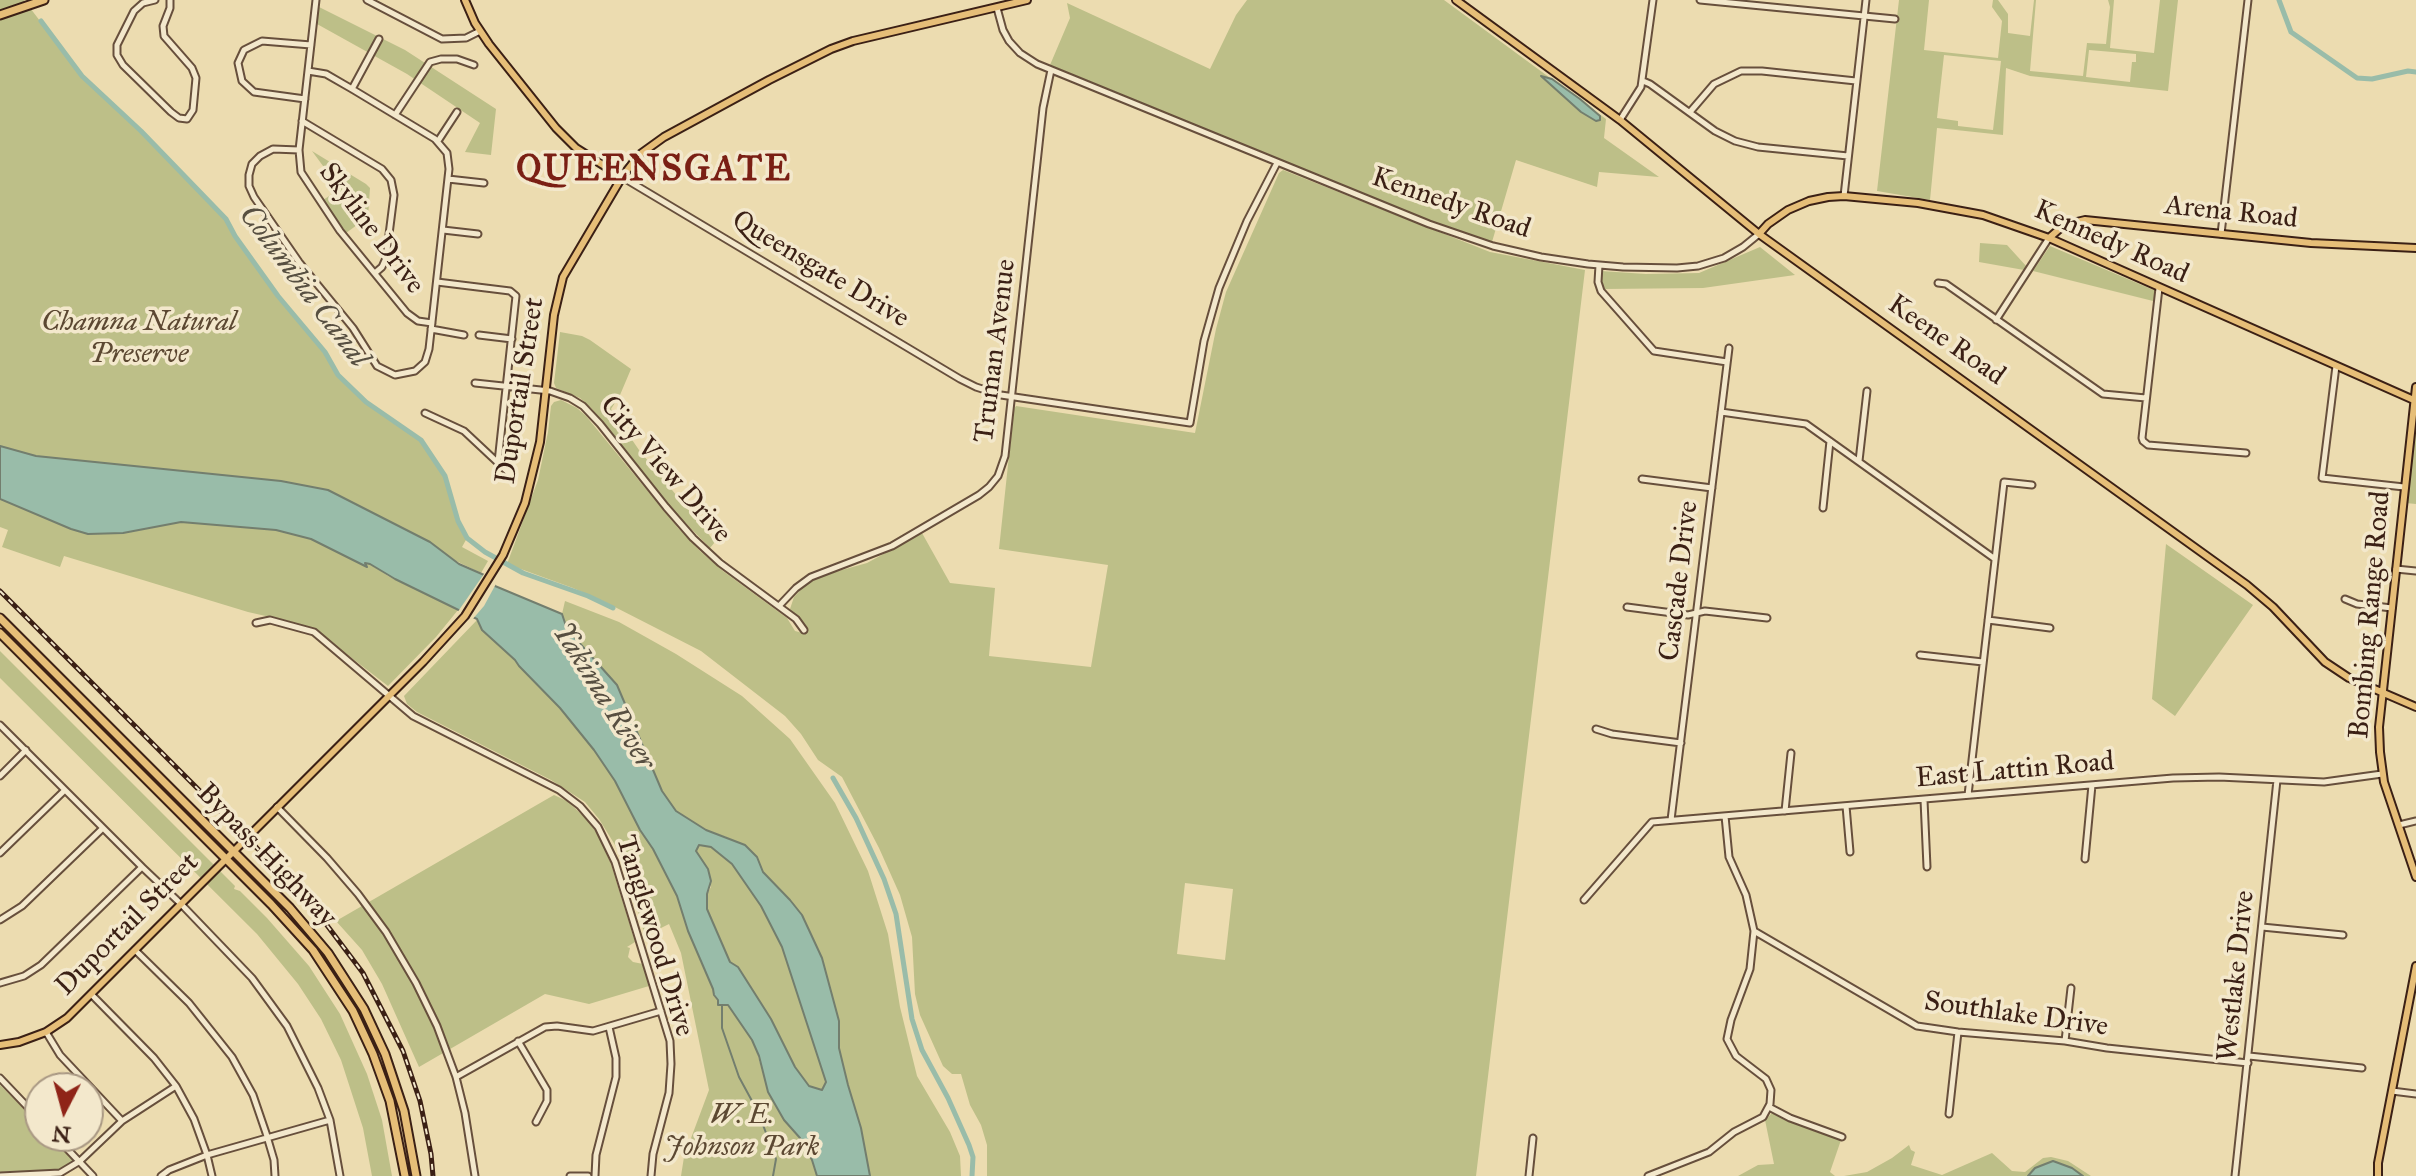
<!DOCTYPE html>
<html>
<head>
<meta charset="utf-8">
<style>
	body { margin:0 }
	#map { position:relative; width:2416px; height:1176px; overflow:hidden; background:#ecdcb0; font-family:"IM FELL Great Primer",serif }
	canvas { display:block }
	.north { position:absolute; left:24px; top:1072px; width:80px; height:80px; box-sizing:border-box; background:#f3e8cc; border:2px solid #a99883; border-radius:50%; rotate:186deg; font-size:22px; font-weight:700; line-height:32px; text-align:center; color:#3b2015 }
	.north::after { content:''; display:block; margin:auto; width:28px; height:36px; background:#8f2418; clip-path:polygon(50% 0,100% 100%,50% 72%,0 100%) }
</style>
</head>
<body>
<div id="map">
<canvas width="2416" height="1176"></canvas>
<div class="north">N</div>
</div>
<script>
const ctx = document.querySelector('canvas').getContext('2d');
ctx.lineJoin = 'round';
function fillPath(path, color) {
  ctx.fillStyle = color;
  ctx.fill(path, 'evenodd');
}
function shape(rows) {
  const path = new Path2D();
  for (const r of rows) {
    path.moveTo(r[0], r[1]);
    for (let i = 2; i < r.length; i += 2) path.lineTo(r[i], r[i + 1]);
  }
  return path;
}
function trace(path, color, width, dash) {
  ctx.strokeStyle = color;
  ctx.lineWidth = width;
  ctx.lineCap = dash ? 'butt' : 'round';
  ctx.setLineDash(dash || []);
  ctx.stroke(path);
}
function write(font, color, halo, rows, align = 'center') {
  ctx.font = font + ' "IM FELL Great Primer",serif';
  ctx.lineWidth = 7;
  ctx.setLineDash([]);
  ctx.textBaseline = 'middle';
  ctx.strokeStyle = halo;
  ctx.fillStyle = color;
  for (const [text, x, y, turn = 0] of rows) {
    ctx.save();
    ctx.translate(x, y);
    ctx.rotate((+turn || 0) * Math.PI / 180);
    ctx.textAlign = isNaN(turn) ? turn : align;
    if (halo) ctx.strokeText(text, 0, 0);
    ctx.fillText(text, 0, 0);
    ctx.restore();
  }
}
fillPath(shape([
	[0,0,24,0,82,76,141,131,226,219,235,236,278,296,325,352,338,375,366,402,421,440,445,476,458,521,467,538,462,547,488,561,481,573,454,560,0,457],
	[1247,0,1444,0,1606,119,1604,138,1659,177,1599,172,1597,187,1516,160,1492,242,1436,223,1050,65,1070,18,1067,3,1210,69,1236,15],
	[1899,0,1929,0,1924,50,1998,58,2002,21,1992,7,1993,0,1998,0,2008,14,2008,33,2030,36,2034,0,2036,0,2030,71,2083,76,2087,43,2106,44,2110,7,2108,0,2114,0,2110,48,2154,53,2160,0,2178,0,2168,91,2030,76,2006,68,2003,135,1937,128,1930,200,1877,191],
	[2089,50,2136,54,2136,62,2132,62,2130,82,2086,77],
	[1944,55,2001,61,1993,130,1958,126,1958,121,1937,118],
	[319,7,405,50,496,109,491,155,465,152,480,123,407,74,317,24],
	[312,151,366,184,370,188,368,217,346,233,323,200,340,189],
	[1283,170,1490,252,1585,270,1476,1176,987,1176,987,1145,981,1125,970,1105,961,1074,952,1074,943,1066,920,1015,915,994,912,937,900,895,879,848,842,777,818,760,801,734,785,716,701,651,607,603,573,588,507,564,538,480,548,432,551,406,554,402,561,400,577,408,586,416,678,528,700,551,723,571,787,618,795,631,803,633,807,631,790,609,794,597,806,584,824,575,867,563,922,533,950,583,995,588,989,656,1091,667,1108,565,999,549,1014,409,1016,406,1195,433,1216,329,1226,292,1279,173],
	[1185,883,1233,889,1225,960,1177,954],
	[1980,243,2007,245,2027,267,2024,270,1979,262],
	[2050,246,2156,291,2153,301,2033,271],
	[1760,247,1795,275,1703,288,1604,289,1602,282,1601,271,1646,274,1699,273],
	[560,332,582,336,590,340,631,369,620,395,611,409,639,450,715,542,710,548,666,503,592,409,580,398,556,388,554,383],
	[2416,418,2416,504,2406,503],
	[0,499,88,534,136,531,181,522,276,530,311,539,365,566,365,563,370,564,388,576,458,610,436,637,388,686,314,629,292,622,248,612,64,556,60,567,2,547,8,530,0,527],
	[2166,544,2253,605,2175,716,2152,699],
	[565,601,619,622,676,654,742,696,790,739,835,803,868,871,888,934,900,1007,917,1076,950,1132,960,1156,961,1176,870,1176,861,1128,848,1085,839,1048,839,1020,822,958,802,915,790,900,763,872,757,857,726,837,706,830,676,811,662,791,617,685,567,629,562,614],
	[477,620,482,630,515,660,519,666,560,708,594,750,615,781,640,830,653,849,677,896,688,931,701,962,755,1045,768,1092,784,1120,800,1138,812,1160,817,1176,681,1176,684,1157,709,1090,681,953,669,924,645,936,625,867,615,845,599,819,585,802,551,780,417,712,407,704,404,696],
	[0,651,235,886,234,889,240,891,267,918,309,966,340,1014,367,1074,382,1120,392,1176,372,1176,363,1128,341,1060,321,1019,298,984,257,934,0,678],
	[554,795,567,801,579,812,591,824,601,841,611,864,635,942,627,947,630,948,628,957,633,962,643,964,649,986,589,1004,545,994,419,1067,382,984,362,950,336,921],
	[699,844,711,847,732,864,761,906,782,947,826,1082,822,1090,809,1086,795,1067,782,1040,730,962,707,909,707,894,711,887,695,851],
	[0,1085,40,1125,40,1136,51,1136,73,1158,73,1162,57,1170,0,1172],
	[1772,1113,1841,1140,1830,1172,1835,1176,1738,1176,1758,1165,1774,1164,1765,1120],
	[1909,1145,1911,1150,1915,1152,1911,1165,1942,1175,1992,1153,2012,1171,2025,1172,2043,1158,2051,1157,2068,1161,2091,1176,1844,1176,1867,1172,1892,1158]
]), '#bdbf88');
const water = shape([
	[1541,76,1552,79,1580,99,1600,116,1600,120,1596,121,1581,112,1541,76],
	[0,446,36,456,281,481,328,490,430,542,459,564,491,578,495,586,562,614,567,629,617,685,662,791,676,811,706,830,745,845,757,857,763,872,790,900,802,915,822,958,839,1021,839,1048,848,1085,861,1128,870,1176,817,1176,812,1160,800,1138,784,1120,768,1092,759,1056,752,1040,728,1005,718,1005,718,1000,714,995,713,989,688,931,677,896,653,849,640,830,615,781,594,750,560,708,519,666,515,660,482,630,477,619,395,579,370,564,365,563,367,567,311,539,276,530,181,522,123,533,88,534,71,529,0,499,0,446],
	[699,845,711,847,732,864,761,906,782,947,826,1082,822,1090,809,1086,795,1067,771,1019,738,967,730,962,707,909,707,894,711,881,708,869,696,851,699,845],
	[2053,1161,2072,1168,2083,1176,2028,1176,2035,1168,2053,1161]
]);
fillPath(water, '#99bca9');
trace(water, '#737e6e', 2);
fillPath(shape([
	[486,571,493,575,497,582,484,606,471,621,457,613]
]), '#ecdcb0');
trace(shape([
	[722,1005,722,1028,739,1077,758,1112,776,1159,773,1176]
]), '#737e6e', 2);
trace(shape([
	[2279,0,2291,32,2357,78,2372,79,2408,71,2416,72],
	[41,21,82,76,141,131,226,219,235,236,278,296,325,352,338,375,366,402,421,440,445,476,458,521,467,538,485,552,523,573,588,596,613,608],
	[833,778,856,818,884,879,896,914,912,1019,922,1050,948,1098,969,1145,973,1157,972,1176]
]), '#99bca9', 5);
const minor = shape([
	[155,0,143,3,134,11,117,45,117,55,123,65,171,112,179,118,187,119,193,110,196,78,192,68,164,36,163,26,170,8,170,0],
	[316,0,299,150,301,172,340,231,407,313,418,321,432,323],
	[367,0,442,39,466,38,480,31],
	[1700,0,1895,19],
	[997,8,1003,30,1009,41,1020,53,1037,64,1429,224,1493,246,1541,257,1588,264,1623,267,1677,268,1698,266,1724,258,1743,247,1759,234],
	[1643,81,1650,84,1715,131,1735,141,1758,147,1848,156],
	[352,89,379,39],
	[305,99,254,92,242,81,238,63,244,50,262,41,311,45],
	[1690,112,1714,84,1741,71,1762,71,1856,81],
	[395,115,430,62,441,59,457,59,474,65],
	[1620,120,1641,87,1653,0],
	[302,121,382,169,391,180,394,195,386,258,382,267,375,273],
	[438,141,457,112],
	[299,150,273,149,260,156,252,164,249,175,249,186,254,197,299,262,353,328,377,366,395,375,415,371,425,362,429,349,449,169,447,153,435,139,352,89,326,74,308,71],
	[622,177,960,379,976,387,1001,395,1190,423,1204,341,1219,288,1247,221,1277,163],
	[448,179,484,183],
	[1844,196,1866,0],
	[443,230,478,234],
	[2221,234,2248,0],
	[1599,265,1598,282,1601,291,1654,351,1727,362],
	[437,282,510,291,516,296,498,462],
	[1938,283,1946,284,2103,394,2146,398],
	[2159,288,2142,438,2143,441,2148,445,2246,453],
	[1996,320,2049,238],
	[431,329,464,335],
	[479,335,512,339],
	[2336,366,2322,478,2404,487],
	[475,383,550,391,570,398,583,406,600,424,666,507,693,538,720,563,796,619,804,630],
	[1721,412,1806,424,1995,559],
	[425,413,464,431,511,475],
	[1859,461,1867,391],
	[1642,479,1712,488],
	[1823,508,1830,441],
	[2396,569,2416,571],
	[2345,599,2357,604,2392,608],
	[779,606,796,588,811,577,892,546,979,495,989,487,998,476,1005,456,1043,108,1051,70],
	[1627,607,1688,615,1705,611,1767,618],
	[1988,620,2050,628],
	[256,623,270,620,314,632,413,716,559,790,580,806,598,827,615,862,670,1041,671,1064,669,1093,653,1154,651,1176],
	[1920,655,1983,662],
	[0,725,142,867,181,904,252,978,287,1026,318,1088,330,1120,340,1176],
	[1596,729,1612,734,1681,743],
	[0,776,26,750],
	[1968,795,2004,482,2032,485],
	[1924,800,1927,867],
	[1846,806,1850,852],
	[277,807,327,858,358,894,386,932,416,983,437,1026,456,1077,465,1113,475,1176],
	[1785,811,1791,753],
	[1671,820,1729,348],
	[2399,825,2416,821],
	[0,853,65,790],
	[2085,859,2092,785],
	[1584,900,1652,822,2173,778,2219,777,2324,782,2382,774],
	[0,920,22,906,103,828],
	[2262,927,2343,935],
	[1754,931,1917,1026,1958,1032,2065,1041,2107,1048,2248,1063],
	[135,950,189,1003,232,1057,253,1095,266,1133,274,1160,275,1176],
	[0,983,24,976,41,965,142,867],
	[91,994,154,1058,176,1086,194,1119,207,1155,212,1176],
	[46,1032,60,1055,122,1121],
	[518,1041,547,1090,547,1101,536,1122],
	[2065,1041,2071,988],
	[2249,1056,2362,1068],
	[456,1077,545,1027,557,1026,593,1031,661,1011],
	[0,1078,40,1120],
	[2392,1091,2416,1094],
	[1769,1107,1790,1118,1842,1137],
	[1949,1114,1958,1032],
	[55,1136,93,1176],
	[0,1176,60,1173,80,1161,122,1121,176,1086],
	[161,1176,169,1170,207,1155,330,1120],
	[570,1176,588,1176],
	[595,1176,596,1155,616,1077,616,1058,609,1027],
	[1529,1176,1533,1138],
	[1648,1176,1709,1152,1734,1132,1763,1117,1770,1104,1771,1090,1766,1079,1736,1056,1727,1039,1731,1020,1750,969,1754,931,1746,895,1729,857,1725,816],
	[2235,1176,2277,780]
]);
const major = shape([
	[465,0,475,23,489,44,556,128,576,148,622,177],
	[1456,0,1620,120,1759,234,2247,585,2273,607,2325,662,2349,678,2416,707],
	[1759,234,1768,224,1788,210,1809,201,1828,197,1844,196,1918,203,1983,215,2049,238,2416,401],
	[2049,238,2064,225,2085,220,2311,243,2416,248],
	[2416,387,2379,727,2380,752,2384,782,2416,877],
	[0,1045,19,1042,46,1032,67,1018,423,662,465,616,503,555,525,503,540,442,554,315,563,277,622,177,639,155,664,137,769,80,831,49,853,41,1027,0],
	[2378,1176,2378,1163,2416,966]
]);
const highway = shape([
	[0,15,44,0],
	[0,618,290,908,328,953,364,1009,385,1054,404,1111,416,1176],
	[0,633,271,904,313,950,353,1011,373,1054,390,1101,405,1176]
]);
trace(minor, '#674f3c', 9);
trace(major, '#3b2015', 10);
trace(highway, '#3b2015', 11);
trace(minor, '#f3e8cc', 5);
trace(major, '#e6be78', 6);
trace(highway, '#e6be78', 7);
const rail = shape([
	[0,591,255,846,323,920,363,973,403,1051,420,1101,431,1154,433,1176]
]);
trace(rail, '#3b2015', 5);
trace(rail, '#f3e8cc', 2, [6]);
write('28px', '#3b2015', '#f3e8cc', [
	["Kennedy Road",1451,204,19],
	["Arena Road",2231,213,6],
	["Skyline Drive",371,229,53],
	["Kennedy Road",2111,243,24],
	["Queensgate Drive",820,270,31],
	["Keene Road",1946,341,35],
	["Truman Avenue",996,351,-83],
	["Duportail Street",521,391,-81],
	["City View Drive",665,470,49],
	["Cascade Drive",1680,581,-83],
	["Bombing Range Road",2371,615,-85],
	["East Lattin Road",2015,771,-5],
	["Bypass Highway",266,856,46],
	["Duportail Street",128,925,-45],
	["Tanglewood Drive",654,936,73],
	["Westlake Drive",2237,976,-84],
	["Southlake Drive",2016,1015,8]
]);
write('italic 28px', '#5c4832', '#f3e8cc', [
	["Chamna Natural",139,323],
	["Preserve",139,355],
	["W. E.",742,1116],
	["Johnson Park",742,1148]
]);
write('italic 30px', '#574f41', '#f3e8cc', [
	["Columbia Canal",303,287,53],
	["Yakima River",603,697,58]
]);
ctx.letterSpacing = '2px';
write('bold 36px', '#7a1f14', '#f3e8cc', [
	["QUEENSGATE",654,171]
]);
ctx.letterSpacing = '0px';
</script>
</body>
</html>
